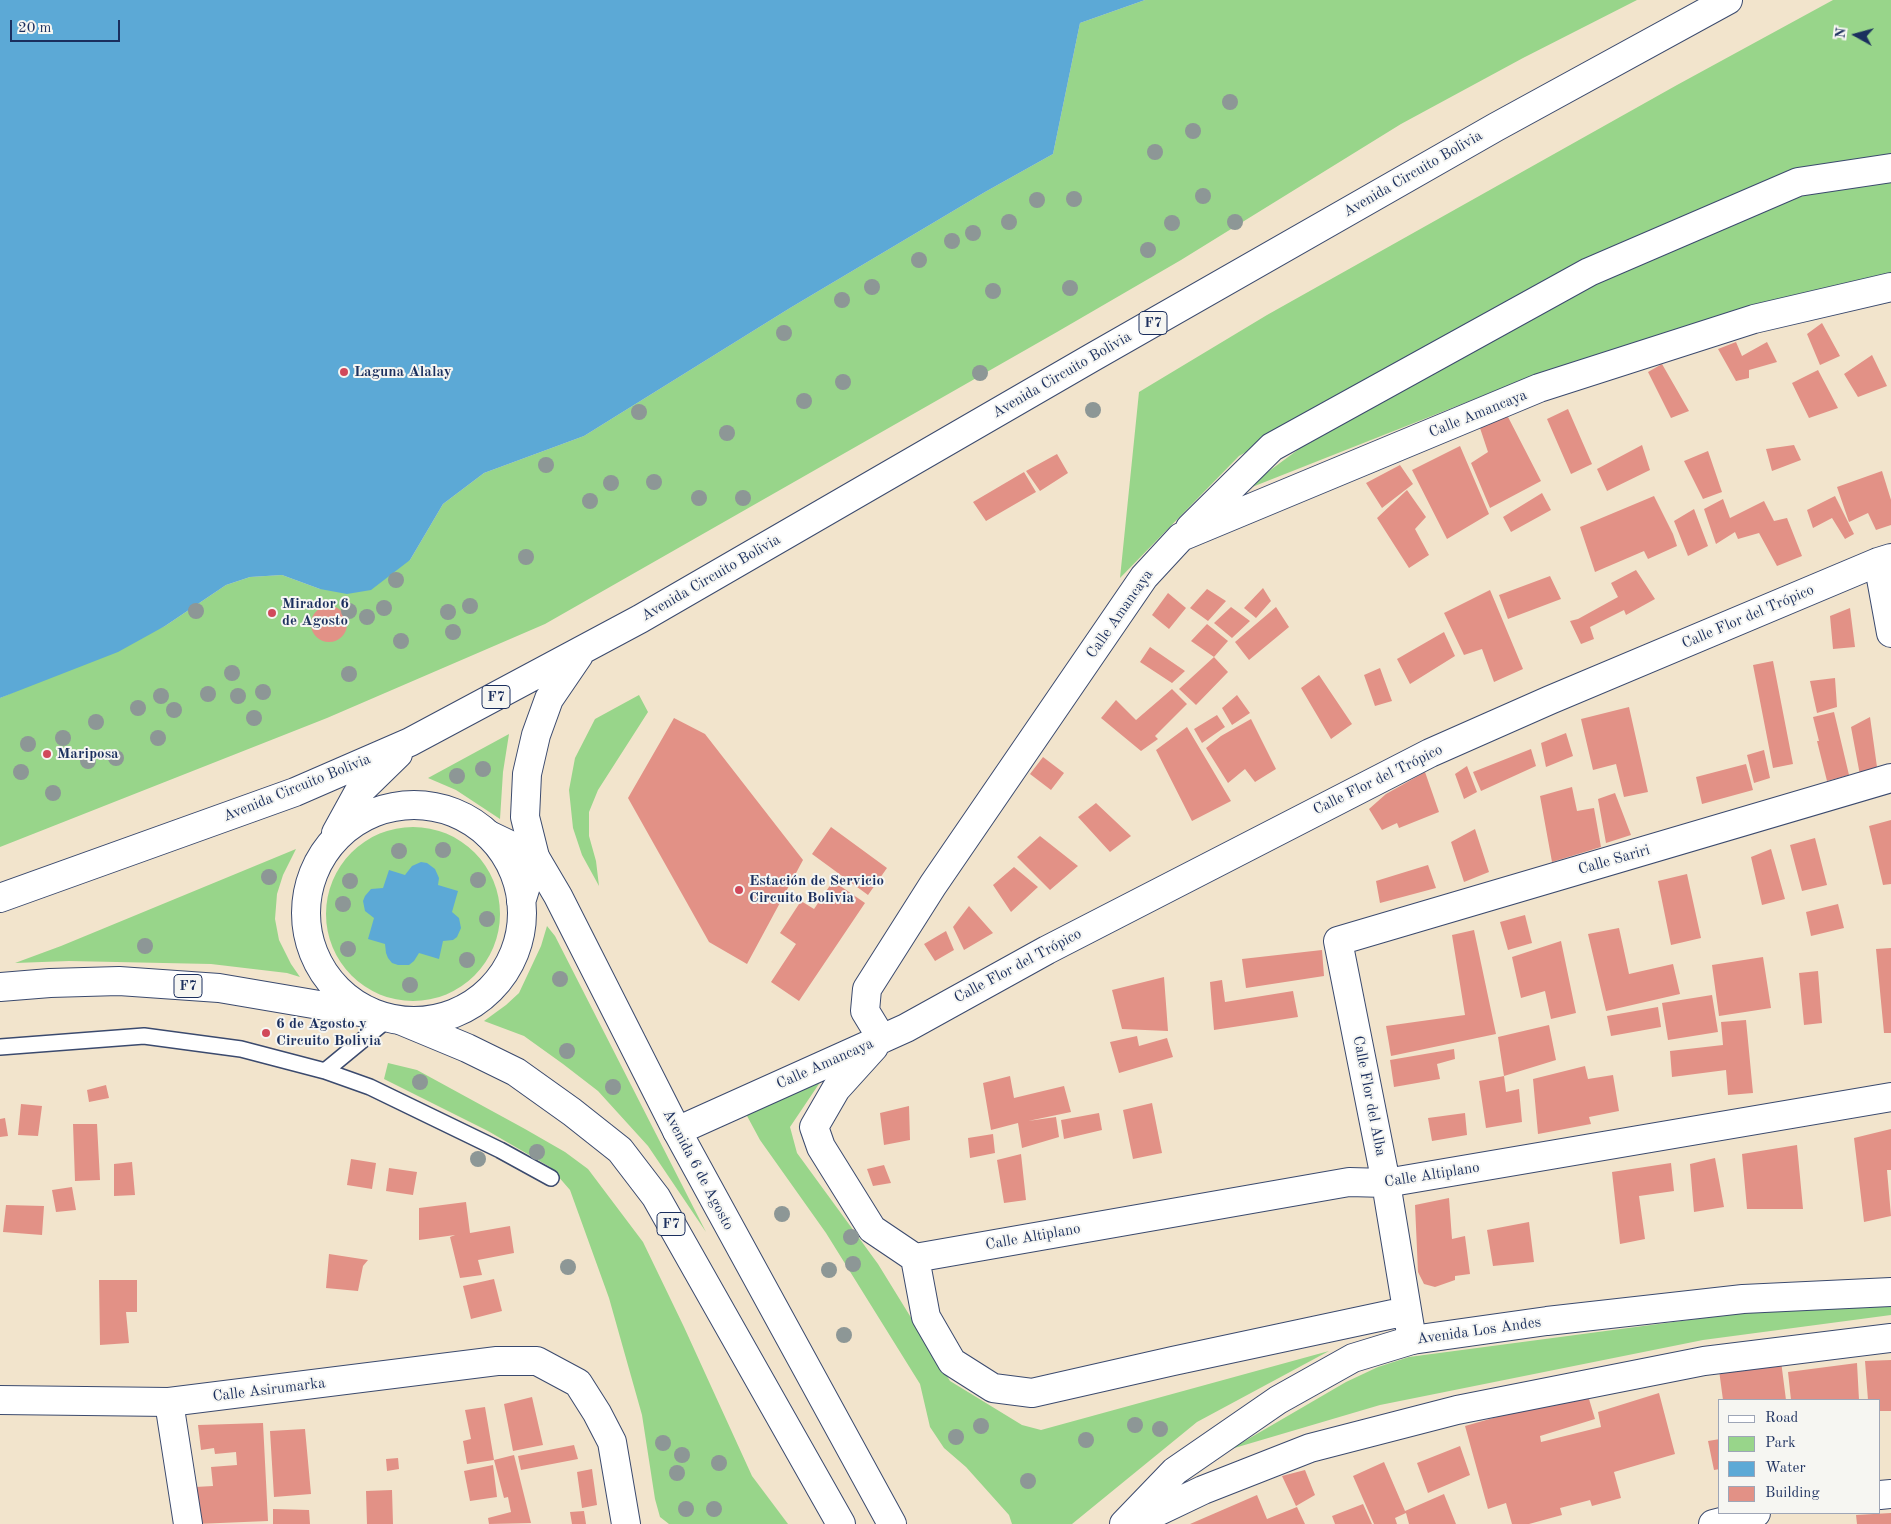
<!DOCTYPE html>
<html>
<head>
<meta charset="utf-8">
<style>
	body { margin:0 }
	#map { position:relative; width:1891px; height:1524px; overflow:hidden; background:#f2e4cc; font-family:"Old Standard TT",serif }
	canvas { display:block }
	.legend { position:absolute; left:1718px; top:1399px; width:162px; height:115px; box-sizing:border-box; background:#f6f6f2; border:1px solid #9ea6b7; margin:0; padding:6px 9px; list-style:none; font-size:15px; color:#1b2f5e }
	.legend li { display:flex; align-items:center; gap:10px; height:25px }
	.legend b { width:25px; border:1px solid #9ea6b7 }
	.north { position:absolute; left:1831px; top:10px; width:50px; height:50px; -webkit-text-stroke:4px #f6f6f2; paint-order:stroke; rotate:277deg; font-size:14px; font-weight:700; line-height:20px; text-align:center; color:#1b2f5e }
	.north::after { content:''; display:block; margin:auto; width:18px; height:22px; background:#1b2f5e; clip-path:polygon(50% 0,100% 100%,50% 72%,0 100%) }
	.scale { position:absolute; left:10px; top:20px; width:110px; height:22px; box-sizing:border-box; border:2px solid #1b2f5e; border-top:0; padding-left:6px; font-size:15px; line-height:18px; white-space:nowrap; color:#1b2f5e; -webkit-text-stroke:4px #f6f6f2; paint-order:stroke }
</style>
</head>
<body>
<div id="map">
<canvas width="1891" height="1524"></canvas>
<ul class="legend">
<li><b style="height:6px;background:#fff"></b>Road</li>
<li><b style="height:14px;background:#98d58a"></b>Park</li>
<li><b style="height:14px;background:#5ca9d6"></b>Water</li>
<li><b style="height:14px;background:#e29186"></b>Building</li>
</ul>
<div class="north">N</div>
<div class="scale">20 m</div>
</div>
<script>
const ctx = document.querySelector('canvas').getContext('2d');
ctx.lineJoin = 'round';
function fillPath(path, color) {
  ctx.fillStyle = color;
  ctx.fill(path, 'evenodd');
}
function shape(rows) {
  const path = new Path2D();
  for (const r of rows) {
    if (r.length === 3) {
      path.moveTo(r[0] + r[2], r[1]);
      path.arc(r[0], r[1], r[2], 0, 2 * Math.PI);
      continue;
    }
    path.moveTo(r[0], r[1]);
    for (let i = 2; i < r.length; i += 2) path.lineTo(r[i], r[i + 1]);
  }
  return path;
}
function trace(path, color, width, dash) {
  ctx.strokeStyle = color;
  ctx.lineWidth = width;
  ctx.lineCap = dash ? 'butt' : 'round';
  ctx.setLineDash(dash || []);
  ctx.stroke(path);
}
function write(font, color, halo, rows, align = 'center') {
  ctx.font = font + ' "Old Standard TT",serif';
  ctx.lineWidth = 4;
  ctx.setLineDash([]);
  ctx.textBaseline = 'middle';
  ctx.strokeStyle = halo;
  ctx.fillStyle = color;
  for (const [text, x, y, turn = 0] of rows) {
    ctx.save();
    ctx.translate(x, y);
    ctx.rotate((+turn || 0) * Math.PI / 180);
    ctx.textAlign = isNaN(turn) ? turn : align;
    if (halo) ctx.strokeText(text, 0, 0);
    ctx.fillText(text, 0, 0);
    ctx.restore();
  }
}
fillPath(shape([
	[1145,0,1637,0,1523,58,1401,124,1181,260,1057,332,545,624,327,718,0,847,0,698,165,626,226,585,250,577,282,575,320,589,410,560,443,504,484,473,584,436,790,308,985,192,1053,154,1080,23],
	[1833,0,1891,0,1891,155,1372,380,1239,456,1120,578,1139,392,1267,315,1677,85],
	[1891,179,1891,274,1748,306,1505,387,1242,491,1303,446,1549,306,1699,235,1808,194],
	[639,695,648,712,598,790,589,812,589,836,596,861,599,886,582,855,573,828,569,790,575,758,595,719],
	[509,734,503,772,500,819,456,790,428,778],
	[413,914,87],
	[296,849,283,875,277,894,275,919,279,940,291,964,300,977,287,973,211,964,69,961,15,963,61,946],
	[547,926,555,936,706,1232,648,1146,598,1091,563,1064,524,1036,484,1021,506,1005,519,993,541,946],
	[388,1063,417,1070,525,1129,565,1152,588,1169,643,1242,684,1327,752,1476,788,1524,669,1524,660,1517,655,1499,642,1415,609,1298,570,1190,550,1167,488,1131,384,1079],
	[833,1063,790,1127,797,1153,878,1264,950,1381,1022,1425,1041,1430,1329,1351,1197,1422,1072,1524,1012,1524,1009,1515,966,1467,944,1448,930,1427,920,1384,826,1233,760,1140,746,1114],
	[1891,1305,1891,1315,1703,1340,1380,1405,1231,1449,1346,1382,1378,1367,1409,1357,1734,1314]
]), '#98d58a');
fillPath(shape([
	[0,0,1145,0,1080,23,1053,154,985,192,790,308,584,436,484,473,443,504,410,560,371,590,347,594,320,589,282,575,250,577,226,585,165,626,118,652,0,698],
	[421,862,427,863,435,869,439,878,438,885,458,891,452,912,459,918,461,928,457,937,453,940,443,941,439,959,419,953,414,961,409,965,398,965,392,963,388,958,386,953,385,944,368,939,374,918,365,911,363,901,365,896,371,889,383,888,389,870,405,875,412,866]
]), '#5ca9d6');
fillPath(shape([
	[1822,323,1840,356,1820,365,1807,334],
	[1736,342,1742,356,1767,342,1777,362,1749,370,1749,378,1736,381,1718,349],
	[1872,355,1887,386,1858,397,1844,374],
	[1662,364,1689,411,1671,418,1648,372],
	[1818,370,1838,408,1809,418,1792,383],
	[1568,409,1592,464,1571,474,1547,419],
	[1507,415,1541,481,1490,508,1471,463,1488,452,1480,428],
	[1642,445,1650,470,1607,491,1597,469],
	[1794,445,1801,460,1772,471,1766,449],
	[1460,446,1489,514,1447,539,1412,470],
	[1708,451,1722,492,1703,499,1684,461],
	[1057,454,1068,473,1040,491,1026,471],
	[1400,465,1413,484,1382,508,1366,483],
	[1882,471,1891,500,1891,525,1876,530,1868,513,1849,522,1837,487],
	[1024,472,1036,492,986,521,973,502],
	[1407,490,1426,517,1415,529,1429,555,1409,568,1377,518],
	[1542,493,1551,510,1511,532,1503,517],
	[1654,496,1673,534,1677,546,1648,559,1644,551,1595,572,1580,527],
	[1835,496,1854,534,1845,539,1832,518,1813,528,1807,510],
	[1723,499,1730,518,1764,501,1774,521,1787,518,1802,556,1777,566,1759,533,1738,539,1735,532,1716,544,1704,509],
	[1694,509,1708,546,1688,556,1674,521],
	[1636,570,1655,599,1626,615,1624,610,1590,627,1594,639,1581,644,1570,621,1578,619,1618,597,1611,583],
	[1550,576,1561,599,1508,619,1499,595],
	[1263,588,1271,601,1256,618,1244,608],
	[1207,589,1226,601,1208,621,1190,608],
	[1490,590,1523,669,1494,682,1482,649,1464,655,1444,613],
	[1168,593,1186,608,1169,629,1152,615],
	[329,624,18],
	[1231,607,1250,621,1232,638,1214,623],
	[1276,607,1289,627,1249,660,1235,642],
	[1850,608,1855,647,1833,649,1830,616],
	[1207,624,1228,641,1214,657,1191,641],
	[1444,632,1455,656,1410,684,1397,659],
	[1150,647,1185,671,1172,683,1140,662],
	[1214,657,1228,672,1196,705,1179,689],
	[1773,661,1793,764,1773,768,1753,665],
	[1380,668,1392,701,1375,706,1364,675],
	[1319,675,1352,724,1331,739,1301,688],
	[1835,678,1837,707,1817,713,1810,681],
	[1172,689,1187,704,1155,736,1158,739,1141,751,1101,718,1116,700,1136,720],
	[1237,695,1250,713,1232,725,1222,708],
	[1629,707,1648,792,1624,797,1616,764,1593,770,1581,719],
	[1834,712,1849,775,1827,781,1817,741,1819,741,1813,717],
	[1217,715,1225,727,1202,743,1194,729],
	[1870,717,1877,767,1860,775,1851,727],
	[674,718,705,734,803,860,747,964,709,942,628,798],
	[1251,719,1276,769,1255,782,1245,769,1228,783,1206,748,1221,736],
	[1187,727,1231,801,1192,821,1156,750],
	[1566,733,1573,756,1546,767,1541,743],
	[1531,749,1536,766,1481,791,1473,772],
	[1764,750,1770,778,1754,783,1747,755],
	[1043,757,1064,773,1051,790,1030,774],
	[1746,764,1753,790,1702,804,1696,777],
	[1467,766,1477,792,1464,799,1455,774],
	[1425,772,1439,812,1399,828,1397,823,1382,830,1369,809,1386,794],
	[1572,787,1577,811,1594,808,1601,847,1552,862,1540,796],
	[1615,793,1631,835,1606,843,1598,799],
	[1096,803,1131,836,1110,852,1078,817],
	[1891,820,1891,884,1883,885,1869,826],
	[831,827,887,868,868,895,812,854],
	[1475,829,1489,872,1464,882,1451,842],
	[1040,836,1078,866,1050,890,1017,857],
	[1815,838,1827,885,1802,891,1790,845],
	[1771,849,1785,899,1762,905,1751,857],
	[1428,865,1436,888,1380,903,1376,881],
	[1014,867,1038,887,1011,912,993,885],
	[1687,874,1701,938,1671,945,1658,881],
	[833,881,865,903,799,1001,771,982,796,944,780,933,801,901,814,909],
	[1838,904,1844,928,1811,936,1806,912],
	[969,906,993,933,964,950,953,927],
	[1525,915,1532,943,1508,950,1500,922],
	[1619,928,1629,974,1673,964,1680,994,1606,1011,1588,934],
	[1474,930,1496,1034,1391,1056,1386,1026,1465,1015,1452,935],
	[946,931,954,950,935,961,924,944],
	[1561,941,1576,1013,1551,1019,1545,991,1521,998,1512,957],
	[1891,948,1891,1033,1884,1033,1876,949],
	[1322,950,1324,976,1246,988,1242,959],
	[1763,957,1771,1008,1719,1016,1712,965],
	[1818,971,1822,1023,1804,1025,1799,973],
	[1164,977,1168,1031,1122,1029,1112,990],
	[1222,980,1225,1002,1293,991,1298,1017,1214,1030,1210,982],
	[1712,995,1718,1032,1668,1040,1662,1003],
	[1658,1007,1661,1027,1611,1036,1607,1016],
	[1746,1020,1753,1093,1728,1095,1726,1070,1672,1077,1670,1051,1723,1045,1721,1022],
	[1549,1025,1556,1060,1504,1076,1498,1037],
	[1137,1036,1139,1046,1167,1038,1173,1057,1119,1073,1110,1042],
	[1454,1049,1455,1059,1437,1064,1440,1079,1394,1087,1390,1060],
	[1585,1066,1588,1079,1613,1075,1619,1111,1589,1117,1591,1124,1538,1134,1533,1079],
	[1010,1076,1014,1098,1064,1086,1071,1112,1028,1121,1056,1117,1059,1137,1022,1148,1018,1123,991,1130,983,1083],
	[1504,1076,1506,1092,1519,1089,1522,1122,1486,1128,1479,1081],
	[106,1085,109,1098,89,1102,87,1090],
	[1152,1103,1162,1153,1133,1159,1123,1110],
	[21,1104,42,1106,38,1136,18,1135],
	[909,1106,910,1140,884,1145,880,1113],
	[1099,1113,1102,1130,1064,1139,1061,1120],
	[1465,1113,1467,1135,1432,1141,1428,1118],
	[5,1118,8,1136,0,1137,0,1119],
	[73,1124,97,1124,100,1180,75,1181],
	[1891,1129,1891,1170,1887,1170,1891,1216,1864,1222,1854,1138],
	[993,1134,995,1153,970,1158,968,1138],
	[1797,1145,1803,1209,1747,1209,1742,1154],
	[1021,1154,1026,1200,1004,1203,997,1160],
	[1715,1158,1724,1207,1694,1212,1690,1164],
	[351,1159,376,1163,372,1189,347,1185],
	[132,1162,135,1195,114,1196,114,1164],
	[1671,1163,1674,1191,1639,1196,1645,1239,1620,1244,1612,1172],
	[884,1165,891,1183,873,1186,867,1169],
	[389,1168,417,1172,413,1195,386,1191],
	[72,1187,76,1210,56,1212,52,1190],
	[1449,1198,1452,1239,1465,1236,1470,1274,1455,1276,1455,1280,1435,1287,1424,1284,1418,1272,1415,1205],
	[466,1202,470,1233,510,1226,514,1253,478,1260,482,1275,460,1278,450,1237,455,1235,419,1240,419,1208],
	[6,1205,44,1206,42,1235,3,1232],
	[1529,1222,1534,1262,1493,1266,1487,1230],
	[329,1254,368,1260,363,1266,358,1291,326,1288],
	[494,1279,502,1311,471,1319,463,1286],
	[99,1280,137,1280,137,1312,126,1312,129,1343,100,1345],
	[1891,1360,1891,1411,1880,1411,1880,1400,1868,1400,1865,1361],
	[1781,1361,1786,1400,1723,1400,1719,1370],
	[1857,1363,1859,1400,1791,1400,1788,1372],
	[1586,1389,1595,1419,1540,1436,1541,1442,1601,1427,1598,1412,1659,1393,1675,1454,1614,1472,1621,1498,1592,1506,1590,1500,1560,1508,1562,1515,1529,1524,1512,1524,1506,1503,1488,1509,1465,1426,1532,1407],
	[532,1397,543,1445,513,1451,504,1404],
	[485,1407,494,1460,467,1464,463,1441,471,1439,465,1410],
	[263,1423,268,1521,196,1524,195,1487,213,1486,211,1467,237,1465,236,1452,215,1454,214,1448,201,1450,198,1425],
	[305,1429,311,1494,274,1497,270,1431],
	[1720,1439,1720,1469,1714,1470,1708,1441],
	[574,1445,578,1459,521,1470,518,1456],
	[1460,1446,1470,1475,1428,1493,1417,1463],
	[514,1455,531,1523,489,1524,488,1518,511,1512,508,1497,504,1498,494,1460],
	[398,1458,399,1469,387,1471,386,1459],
	[1384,1462,1405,1511,1444,1494,1456,1524,1409,1524,1406,1513,1395,1518,1397,1524,1374,1524,1353,1476],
	[493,1465,497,1497,470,1501,464,1471],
	[592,1469,597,1505,582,1508,577,1472],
	[1305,1470,1315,1495,1296,1506,1282,1476],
	[392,1490,393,1524,367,1524,366,1491],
	[1257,1495,1267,1519,1297,1507,1305,1524,1190,1524],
	[1363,1504,1372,1524,1335,1524,1332,1516],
	[273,1509,309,1510,310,1524,273,1524],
	[584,1511,586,1524,572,1524,570,1512],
	[1891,1513,1891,1524,1857,1524,1856,1515]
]), '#e29186');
const service = shape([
	[0,1047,144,1036,241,1049,325,1071,388,1019],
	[325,1071,370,1087,500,1150,551,1178]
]);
const minor = shape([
	[1190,528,1272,447,1589,272,1798,182,1891,168],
	[1878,562,1891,633],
	[882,1039,865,1011,867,989,933,885,1144,577,1181,537,1539,388,1754,319,1891,287],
	[874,1047,836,1089,814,1127,821,1147,872,1229,915,1258,926,1317,952,1362,993,1388,1032,1393,1173,1361,1407,1311],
	[677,1131,906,1028,1047,950,1430,753,1550,700,1878,562,1891,558],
	[915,1258,1349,1182,1386,1183,1891,1097],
	[1412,1340,1386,1183,1338,941,1891,778],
	[169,1402,188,1524],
	[1880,1495,1891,1494],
	[1713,1524,1756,1513]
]);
const tertiary = shape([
	[0,1400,169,1402,497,1361,537,1361,578,1383,597,1413,612,1442,626,1524],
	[1134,1523,1203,1490,1310,1448,1457,1410,1704,1361,1891,1338],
	[1124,1524,1175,1471,1278,1400,1353,1358,1412,1340,1547,1321,1743,1299,1891,1292]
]);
const primary = shape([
	[489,835,535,857,558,896,677,1131,892,1524],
	[402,1021,467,1048,516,1072,572,1112,620,1150,656,1197,841,1524]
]);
const trunk = shape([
	[414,913,108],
	[336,833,358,793,398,754],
	[0,898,295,792,410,742,640,619,1093,357,1496,127,1728,0],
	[521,902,535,857,525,817,527,774,536,735,549,699,579,655],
	[0,987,50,983,119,981,219,988,366,1013]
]);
trace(service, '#3b4a6e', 18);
trace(minor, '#3b4a6e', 30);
trace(tertiary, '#3b4a6e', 30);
trace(primary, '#3b4a6e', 30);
trace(trunk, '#3b4a6e', 30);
trace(service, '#fff', 15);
trace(minor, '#fff', 28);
trace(tertiary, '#fff', 28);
trace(primary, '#fff', 28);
trace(trunk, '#fff', 28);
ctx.fillStyle = '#8d9796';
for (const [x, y] of [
	[1230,102],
	[1193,131],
	[1155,152],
	[1203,196],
	[1074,199],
	[1037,200],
	[1009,222],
	[1235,222],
	[1172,223],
	[973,233],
	[952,241],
	[1148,250],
	[919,260],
	[872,287],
	[1070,288],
	[993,291],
	[842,300],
	[784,333],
	[980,373],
	[843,382],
	[804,401],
	[1093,410],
	[639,412],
	[727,433],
	[546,465],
	[654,482],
	[611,483],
	[699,498],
	[743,498],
	[590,501],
	[526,557],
	[396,580],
	[470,606],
	[384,608],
	[196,611],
	[349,611],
	[448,612],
	[367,617],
	[453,632],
	[401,641],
	[232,673],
	[349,674],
	[263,692],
	[208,694],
	[161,696],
	[238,696],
	[138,708],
	[174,710],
	[254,718],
	[96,722],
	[63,738],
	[158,738],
	[28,744],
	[116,758],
	[88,761],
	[483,769],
	[21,772],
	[457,776],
	[53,793],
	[443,850],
	[399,851],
	[269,877],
	[478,880],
	[350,881],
	[343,904],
	[487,919],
	[145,946],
	[348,949],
	[467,960],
	[560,979],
	[410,985],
	[567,1051],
	[420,1082],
	[613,1087],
	[537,1152],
	[478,1159],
	[782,1214],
	[851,1237],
	[853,1264],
	[568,1267],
	[829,1270],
	[844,1335],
	[1135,1425],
	[981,1426],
	[1160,1429],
	[956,1437],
	[1086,1440],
	[663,1443],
	[682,1455],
	[719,1463],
	[677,1473],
	[1028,1481],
	[686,1509],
	[714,1509]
]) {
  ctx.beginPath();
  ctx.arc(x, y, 8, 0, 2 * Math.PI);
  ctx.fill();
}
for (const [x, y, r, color] of [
	[344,372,5,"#d1495b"],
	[272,613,5,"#d1495b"],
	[47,754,5,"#d1495b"],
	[739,890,5,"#d1495b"],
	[266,1033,5,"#d1495b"]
]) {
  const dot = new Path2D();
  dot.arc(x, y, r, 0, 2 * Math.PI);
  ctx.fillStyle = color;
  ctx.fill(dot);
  trace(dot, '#f6f6f2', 2);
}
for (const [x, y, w] of [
	[1153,323,28],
	[496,697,28],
	[188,986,28],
	[671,1224,28]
]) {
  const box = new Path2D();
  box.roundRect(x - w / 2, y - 11.5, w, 23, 4);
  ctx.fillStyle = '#f6f6f2';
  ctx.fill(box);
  trace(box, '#1b2f5e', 1);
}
write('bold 14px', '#1b2f5e', null, [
	["F7",1153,323],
	["F7",496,697],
	["F7",188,986],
	["F7",671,1224]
]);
write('15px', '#1b2f5e', '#f6f6f2', [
	["Avenida Circuito Bolivia",1413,174,-30],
	["Avenida Circuito Bolivia",1062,375,-30],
	["Calle Amancaya",1478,414,-22],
	["Avenida Circuito Bolivia",711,578,-30],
	["Calle Amancaya",1120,614,-55],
	["Calle Flor del Trópico",1748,617,-23],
	["Calle Flor del Trópico",1378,780,-26],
	["Avenida Circuito Bolivia",297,788,-22],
	["Calle Sariri",1614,860,-16],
	["Calle Flor del Trópico",1018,966,-28],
	["Calle Amancaya",825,1064,-24],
	["Calle Flor del Alba",1369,1096,79],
	["Avenida 6 de Agosto",698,1170,62],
	["Calle Altiplano",1432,1175,-9],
	["Calle Altiplano",1033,1237,-10],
	["Avenida Los Andes",1479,1331,-8],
	["Calle Asirumarka",269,1390,-7]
]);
write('bold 15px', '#1b2f5e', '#f6f6f2', [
	["Laguna Alalay",354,372],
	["Mirador 6",282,604],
	["de Agosto",282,621],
	["Mariposa",57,754],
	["Estación de Servicio",749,881],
	["Circuito Bolivia",749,898],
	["6 de Agosto y",276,1024],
	["Circuito Bolivia",276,1041]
], 'left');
</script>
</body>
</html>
